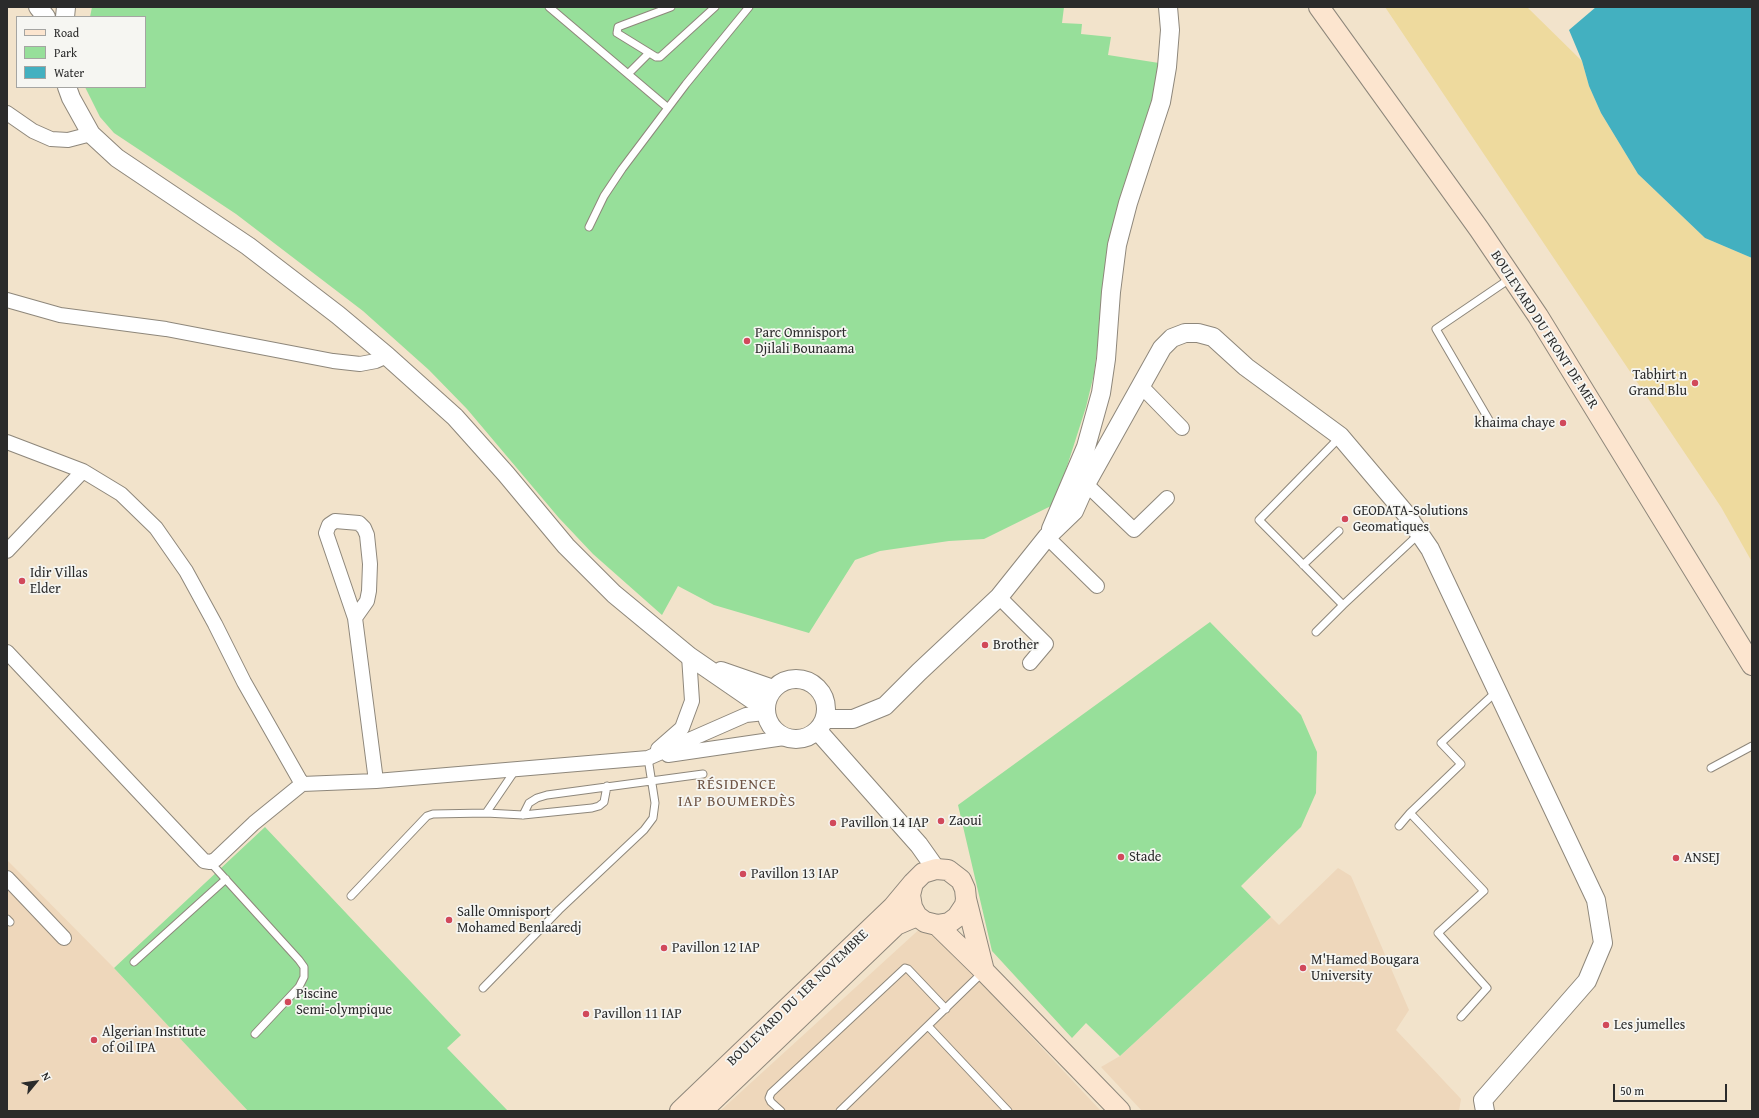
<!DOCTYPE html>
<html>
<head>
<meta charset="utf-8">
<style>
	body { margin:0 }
	#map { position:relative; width:1759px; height:1118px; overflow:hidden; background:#f2e3cb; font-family:"Gentium Book Plus",serif }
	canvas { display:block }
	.frame { position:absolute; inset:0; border:8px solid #2b2b2b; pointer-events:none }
	.legend { position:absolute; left:16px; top:16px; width:130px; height:72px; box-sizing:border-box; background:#f6f6f2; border:1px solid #a5a5a2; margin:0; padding:5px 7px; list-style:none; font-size:12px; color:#2b2b2b }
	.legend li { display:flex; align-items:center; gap:8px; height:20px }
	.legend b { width:20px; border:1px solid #a5a5a2 }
	.north { position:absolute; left:16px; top:1062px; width:40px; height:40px; -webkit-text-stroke:3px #f6f6f2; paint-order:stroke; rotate:61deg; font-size:11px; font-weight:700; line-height:16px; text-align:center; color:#2b2b2b }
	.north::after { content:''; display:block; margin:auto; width:14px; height:18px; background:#2b2b2b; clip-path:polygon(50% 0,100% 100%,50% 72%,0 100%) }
	.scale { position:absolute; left:1613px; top:1084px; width:114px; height:18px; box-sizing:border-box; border:2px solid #2b2b2b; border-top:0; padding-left:5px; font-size:12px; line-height:14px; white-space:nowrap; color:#2b2b2b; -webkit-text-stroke:3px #f6f6f2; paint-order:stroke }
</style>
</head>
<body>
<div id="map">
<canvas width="1759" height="1118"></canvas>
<div class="frame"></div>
<ul class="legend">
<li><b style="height:5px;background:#fce5cf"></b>Road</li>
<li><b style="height:11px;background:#97df9a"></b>Park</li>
<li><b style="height:11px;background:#43b0c0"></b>Water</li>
</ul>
<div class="north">N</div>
<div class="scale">50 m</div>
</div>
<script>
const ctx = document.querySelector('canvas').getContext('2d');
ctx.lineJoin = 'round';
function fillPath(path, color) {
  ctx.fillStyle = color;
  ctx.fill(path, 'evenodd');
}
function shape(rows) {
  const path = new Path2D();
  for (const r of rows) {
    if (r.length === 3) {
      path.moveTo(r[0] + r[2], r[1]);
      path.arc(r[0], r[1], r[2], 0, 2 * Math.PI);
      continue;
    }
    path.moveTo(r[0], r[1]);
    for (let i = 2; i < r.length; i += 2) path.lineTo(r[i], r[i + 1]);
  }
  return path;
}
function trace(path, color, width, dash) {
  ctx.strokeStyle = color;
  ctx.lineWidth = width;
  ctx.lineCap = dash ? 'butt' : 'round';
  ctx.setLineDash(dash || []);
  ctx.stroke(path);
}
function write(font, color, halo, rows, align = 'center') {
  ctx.font = font + ' "Gentium Book Plus",serif';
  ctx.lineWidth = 3.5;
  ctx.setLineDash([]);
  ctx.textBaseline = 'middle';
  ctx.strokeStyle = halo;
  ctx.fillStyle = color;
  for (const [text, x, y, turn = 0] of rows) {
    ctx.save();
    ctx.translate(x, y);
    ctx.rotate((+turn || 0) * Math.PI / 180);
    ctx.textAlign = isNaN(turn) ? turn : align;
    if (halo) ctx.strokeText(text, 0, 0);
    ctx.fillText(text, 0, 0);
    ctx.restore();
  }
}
fillPath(shape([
	[7,860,114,968,248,1111,7,1111],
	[1338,868,1351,876,1409,1010,1396,1030,1461,1099,1459,1111,1142,1111,1101,1067,1120,1056,1271,917,1279,925],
	[924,925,934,933,1101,1111,720,1111]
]), '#eed7bb');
fillPath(shape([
	[92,7,1064,7,1062,23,1082,24,1081,34,1111,37,1108,55,1159,63,1158,96,1104,294,1094,374,1086,407,1055,504,984,539,949,541,880,551,855,560,809,633,714,605,678,586,662,615,593,554,559,518,467,409,429,370,363,311,236,214,114,133,100,117,85,87,145,87,145,17,90,17],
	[1210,622,1301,715,1317,752,1316,793,1301,827,1241,886,1271,917,1120,1056,1086,1023,1072,1038,992,951,958,805],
	[265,827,461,1035,447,1048,508,1111,248,1111,114,968]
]), '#97df9a');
fillPath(shape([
	[1385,7,1527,7,1582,61,1589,86,1601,113,1638,174,1705,238,1752,258,1752,562,1721,507]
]), '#eeda9e');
fillPath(shape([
	[1596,7,1752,7,1752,258,1705,238,1638,174,1601,113,1589,86,1582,61,1569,30]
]), '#43b0c0');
const service = shape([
	[549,7,668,108],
	[671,7,623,25,618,27,617,33,656,57,660,57,715,7],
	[628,74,649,53],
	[589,227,604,196,622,169,686,84,749,7],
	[1489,420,1436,329,1511,278],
	[1340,437,1259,520,1343,605,1419,534],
	[1303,565,1339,531],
	[1316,632,1343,605],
	[1711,768,1752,746],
	[486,813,516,769],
	[523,815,529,803,537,798,547,795,703,774],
	[1399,826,1410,813],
	[210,862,299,960,304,967,304,977,299,987,255,1034],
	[351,896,427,816,433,814,486,813,523,815,592,808,599,806,604,802,607,786],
	[7,919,10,922],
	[134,962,226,879],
	[483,988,559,910,644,830,653,818,655,803,648,758],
	[1461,1017,1487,988,1438,933,1484,891,1410,813,1461,764,1441,743,1497,691],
	[928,1026,1008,1111],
	[781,1111,771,1102,769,1098,771,1093,905,968,908,969,946,1009],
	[840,1111,983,972]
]);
const minor = shape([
	[7,113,33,131,51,139,68,140,91,134],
	[7,300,60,315,166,329,333,361,360,364,376,361,387,356],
	[1141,386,1182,428],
	[7,442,83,471,121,494,156,528,186,571,215,624,244,682,302,784],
	[1086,484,1134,530,1167,498],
	[1047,537,1097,586],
	[7,551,83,471],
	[999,597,1046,644,1030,663],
	[355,618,367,601,369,591,370,564,367,535,364,528,359,523,335,521,329,525,326,533,355,618,376,781],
	[7,652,204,861,210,862,215,860,254,823,302,784,376,781,648,758,746,715,765,713],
	[658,749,682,728,692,701,689,656],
	[668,755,784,738],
	[7,878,64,938]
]);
const tertiary = shape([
	[38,7,46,17],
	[65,17,66,7],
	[67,87,71,98,91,134,117,158,248,246,338,315,387,356,455,417,506,474,566,546,614,594,689,656,766,709],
	[1051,529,1086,447,1101,393,1106,359,1111,292,1117,245,1128,203,1161,102,1167,67,1170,30,1168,7],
	[721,671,773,689],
	[796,709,30],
	[825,719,853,719,885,706,919,672,999,597,1047,537,1074,511,1086,484,1162,348,1172,338,1185,333,1198,333,1213,337,1246,367,1340,436,1406,514,1430,549,1596,900,1603,943,1587,981,1483,1100,1485,1111],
	[818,731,919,845,936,869]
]);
const secondary = shape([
	[1319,7,1479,229,1538,316,1752,665],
	[937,925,984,971,966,899,965,889,961,880,948,870,936,869,923,873,913,883,910,895,912,907,917,916,925,922,937,925,949,923,957,917,965,905,966,899],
	[984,971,1120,1111],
	[680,1111,893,907,913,883],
	[702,1111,896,925,917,916]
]);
trace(service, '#8e877b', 9);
trace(minor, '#8e877b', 16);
trace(tertiary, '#8e877b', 20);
trace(secondary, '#8e877b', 22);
trace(service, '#fff', 7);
trace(minor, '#fff', 14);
trace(tertiary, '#fff', 18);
trace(secondary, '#fce5cf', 20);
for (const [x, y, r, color] of [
	[747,341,4,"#d1495b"],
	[1695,383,4,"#d1495b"],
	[1563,423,4,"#d1495b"],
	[1345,519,4,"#d1495b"],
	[22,581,4,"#d1495b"],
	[985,645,4,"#d1495b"],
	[941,821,4,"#d1495b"],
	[833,823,4,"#d1495b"],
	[1121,857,4,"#d1495b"],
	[1676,858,4,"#d1495b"],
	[743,874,4,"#d1495b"],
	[449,920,4,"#d1495b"],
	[664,948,4,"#d1495b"],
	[1303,968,4,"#d1495b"],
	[288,1002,4,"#d1495b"],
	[586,1014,4,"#d1495b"],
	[1606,1025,4,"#d1495b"],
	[94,1040,4,"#d1495b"]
]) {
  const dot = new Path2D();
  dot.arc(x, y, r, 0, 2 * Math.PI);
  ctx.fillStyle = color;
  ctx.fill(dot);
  trace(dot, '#f6f6f2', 1.5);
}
write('14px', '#2b2b2b', '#f6f6f2', [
	["BOULEVARD DU FRONT DE MER",1544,330,57],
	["BOULEVARD DU 1ER NOVEMBRE",798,998,-44]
]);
write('14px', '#2b2b2b', '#f6f6f2', [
	["Parc Omnisport",755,333],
	["Djilali Bounaama",755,349],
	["Tabḥirt n",1687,375,"right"],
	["Grand Blu",1687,391,"right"],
	["khaima chaye",1555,423,"right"],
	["GEODATA-Solutions",1353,511],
	["Geomatiques",1353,527],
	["Idir Villas",30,573],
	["Elder",30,589],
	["Brother",993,645],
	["Zaoui",949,821],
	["Pavillon 14 IAP",841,823],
	["Stade",1129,857],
	["ANSEJ",1684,858],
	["Pavillon 13 IAP",751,874],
	["Salle Omnisport",457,912],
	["Mohamed Benlaaredj",457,928],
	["Pavillon 12 IAP",672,948],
	["M'Hamed Bougara",1311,960],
	["University",1311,976],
	["Piscine",296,994],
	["Semi-olympique",296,1010],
	["Pavillon 11 IAP",594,1014],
	["Les jumelles",1614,1025],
	["Algerian Institute",102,1032],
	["of Oil IPA",102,1048]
], 'left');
ctx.letterSpacing = '1px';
write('15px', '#6d5343', '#f6f6f2', [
	["RÉSIDENCE",737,785],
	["IAP BOUMERDÈS",737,802]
]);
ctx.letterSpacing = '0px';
</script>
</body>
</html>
